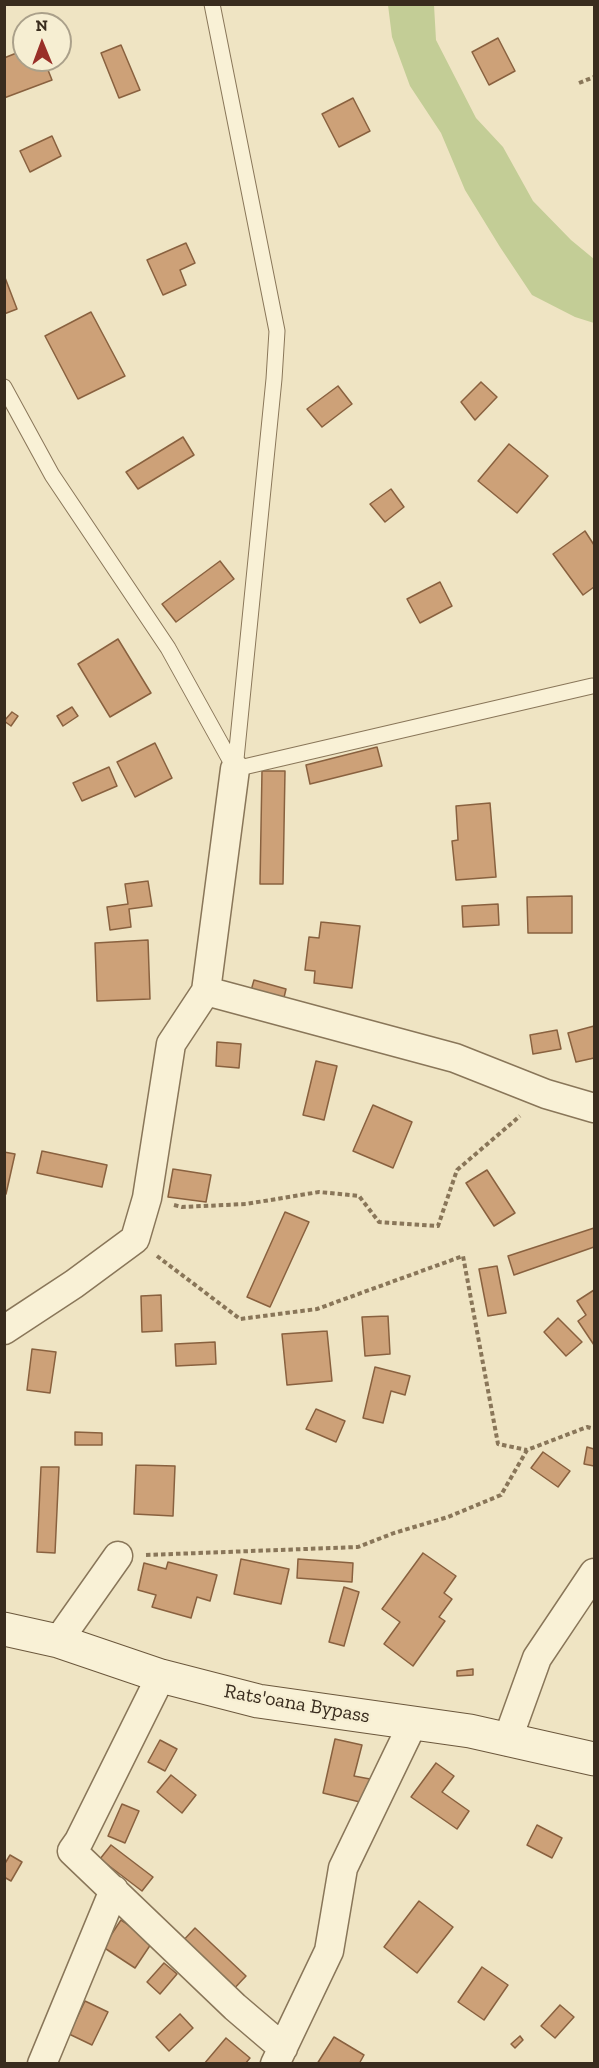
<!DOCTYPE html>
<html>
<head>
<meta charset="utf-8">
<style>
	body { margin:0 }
	#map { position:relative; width:599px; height:2068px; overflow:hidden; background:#efe4c3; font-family:"Zilla Slab",serif }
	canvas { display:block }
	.frame { position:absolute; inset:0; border:6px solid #392c1e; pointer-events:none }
	.north { position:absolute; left:12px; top:12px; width:60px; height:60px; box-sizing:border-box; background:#f6eed2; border:2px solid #aaa08a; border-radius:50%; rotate:359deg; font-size:16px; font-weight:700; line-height:24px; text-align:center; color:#392c1e }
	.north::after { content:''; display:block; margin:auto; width:21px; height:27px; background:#992f28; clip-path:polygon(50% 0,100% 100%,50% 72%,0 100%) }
</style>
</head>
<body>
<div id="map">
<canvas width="599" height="2068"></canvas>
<div class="frame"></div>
<div class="north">N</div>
</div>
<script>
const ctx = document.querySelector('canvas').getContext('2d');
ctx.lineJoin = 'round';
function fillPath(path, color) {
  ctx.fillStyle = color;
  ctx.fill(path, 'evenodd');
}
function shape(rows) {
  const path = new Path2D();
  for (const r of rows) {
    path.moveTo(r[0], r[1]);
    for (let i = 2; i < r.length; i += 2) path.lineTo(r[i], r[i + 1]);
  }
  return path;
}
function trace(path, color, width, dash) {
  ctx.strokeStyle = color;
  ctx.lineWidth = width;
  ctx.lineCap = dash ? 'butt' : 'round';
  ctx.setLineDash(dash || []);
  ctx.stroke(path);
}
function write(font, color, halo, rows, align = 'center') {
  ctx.font = font + ' "Zilla Slab",serif';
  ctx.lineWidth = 4.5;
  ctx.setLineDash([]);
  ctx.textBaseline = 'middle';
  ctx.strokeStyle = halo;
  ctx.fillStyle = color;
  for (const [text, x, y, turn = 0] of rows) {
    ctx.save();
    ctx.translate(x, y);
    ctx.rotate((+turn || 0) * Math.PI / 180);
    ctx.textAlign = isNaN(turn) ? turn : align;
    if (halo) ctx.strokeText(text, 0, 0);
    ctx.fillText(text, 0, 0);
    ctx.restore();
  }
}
fillPath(shape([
	[388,5,434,5,436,40,476,118,503,147,533,201,571,240,594,259,594,323,575,317,532,295,500,247,465,190,441,133,410,86,392,37]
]), '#c3cd96');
const building = shape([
	[498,38,515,71,489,85,472,52,498,38],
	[121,45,140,90,119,98,101,53,121,45],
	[24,50,24,60,44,60,52,80,4,98,4,58,24,50],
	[353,98,370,131,339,147,322,114,353,98],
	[52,136,61,156,30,172,20,151,52,136],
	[186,243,195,263,180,270,186,285,163,295,147,260,186,243],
	[4,275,17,309,4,314,4,275],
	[91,312,125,376,78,399,45,336,91,312],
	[481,382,497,397,475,420,461,402,481,382],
	[338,386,352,404,322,427,307,409,338,386],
	[183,437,194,455,138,489,126,472,183,437],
	[509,444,548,476,517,513,478,481,509,444],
	[391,489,404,507,385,522,370,504,391,489],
	[585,531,594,545,594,587,583,595,553,554,585,531],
	[220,561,234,579,176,622,162,604,220,561],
	[440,582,452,606,420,623,407,599,440,582],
	[118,639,151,693,110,717,78,664,118,639],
	[72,707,78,716,63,726,57,716,72,707],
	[12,712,18,716,11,726,4,721,12,712],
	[155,743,172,778,135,797,117,762,155,743],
	[377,747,382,766,310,784,306,765,377,747],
	[109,767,117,786,82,801,73,783,109,767],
	[262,771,285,771,283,884,260,884,262,771],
	[490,803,496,877,456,880,452,841,458,840,456,806,490,803],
	[148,881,152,906,129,909,131,927,110,930,107,907,128,904,125,884,148,881],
	[572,896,572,933,528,933,527,897,572,896],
	[498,904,499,925,463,927,462,906,498,904],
	[321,922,360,926,352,988,314,983,315,971,305,970,309,937,319,938,321,922],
	[148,940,150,999,97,1001,95,943,148,940],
	[254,980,286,989,281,1010,248,1001,254,980],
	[594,1026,594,1058,576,1062,568,1033,594,1026],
	[557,1030,561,1049,533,1054,530,1035,557,1030],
	[217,1042,241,1044,239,1068,216,1066,217,1042],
	[316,1061,337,1066,324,1120,303,1115,316,1061],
	[373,1105,412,1122,393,1168,353,1151,373,1105],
	[42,1151,107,1165,102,1187,37,1173,42,1151],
	[4,1152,15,1154,6,1194,4,1194,4,1152],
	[173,1169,211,1175,206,1202,168,1197,173,1169],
	[487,1170,515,1213,494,1226,466,1183,487,1170],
	[285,1212,309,1222,270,1307,247,1297,285,1212],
	[594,1228,594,1247,514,1275,508,1256,594,1228],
	[497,1266,506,1313,488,1316,479,1269,497,1266],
	[594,1290,594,1345,578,1321,586,1315,577,1301,594,1290],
	[161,1295,162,1331,142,1332,141,1296,161,1295],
	[388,1316,390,1354,365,1356,362,1317,388,1316],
	[558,1318,582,1342,566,1356,544,1332,558,1318],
	[327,1331,332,1381,287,1385,282,1334,327,1331],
	[215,1342,216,1364,176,1366,175,1344,215,1342],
	[32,1349,56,1352,50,1393,27,1390,32,1349],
	[375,1367,410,1376,405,1395,391,1391,383,1423,363,1418,375,1367],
	[316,1409,345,1421,336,1442,306,1429,316,1409],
	[75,1432,102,1433,102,1445,75,1445,75,1432],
	[587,1447,594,1449,594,1466,584,1464,587,1447],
	[543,1452,570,1471,558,1487,531,1468,543,1452],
	[136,1465,175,1466,173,1516,134,1514,136,1465],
	[41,1467,59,1467,55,1553,37,1552,41,1467],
	[423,1553,456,1576,444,1593,452,1599,439,1617,445,1621,413,1666,384,1644,400,1622,382,1609,423,1553],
	[241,1559,289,1569,281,1604,234,1594,241,1559],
	[298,1559,353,1563,352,1582,297,1578,298,1559],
	[168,1562,217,1575,210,1601,197,1597,191,1618,152,1607,156,1595,138,1590,144,1563,166,1569,168,1562],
	[344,1587,359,1592,344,1646,329,1642,344,1587],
	[473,1669,473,1675,457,1676,457,1671,473,1669],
	[335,1739,362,1745,354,1776,370,1779,364,1803,323,1793,335,1739],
	[160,1740,177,1749,165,1771,148,1762,160,1740],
	[436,1763,454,1776,442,1792,469,1811,457,1829,411,1797,436,1763],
	[171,1775,196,1795,182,1813,157,1792,171,1775],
	[122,1804,139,1811,125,1843,108,1836,122,1804],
	[537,1825,562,1838,552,1858,527,1845,537,1825],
	[111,1845,153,1877,142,1891,100,1859,111,1845],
	[10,1855,22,1862,11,1881,4,1877,4,1865,10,1855],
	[419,1901,453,1927,417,1973,384,1947,419,1901],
	[121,1920,153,1941,135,1968,103,1947,121,1920],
	[195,1928,246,1976,230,1993,179,1945,195,1928],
	[164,1963,177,1974,160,1994,147,1982,164,1963],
	[482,1967,508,1985,484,2020,458,2002,482,1967],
	[85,2001,108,2012,92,2045,69,2034,85,2001],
	[560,2005,574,2017,555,2038,541,2026,560,2005],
	[180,2014,193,2028,169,2051,156,2037,180,2014],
	[520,2036,523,2040,515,2048,511,2044,520,2036],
	[334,2037,364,2055,359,2064,317,2064,334,2037],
	[226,2038,250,2058,245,2064,204,2064,226,2038]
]);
fillPath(building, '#cda178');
trace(building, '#89613f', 1.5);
const lane = shape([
	[212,4,277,331,274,379,235,769],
	[4,387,52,475,168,648,235,769],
	[235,769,592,686]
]);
const street = shape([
	[206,991,455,1058,546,1094,594,1108],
	[4,1330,74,1284,135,1239,147,1198,171,1044,206,991,235,769],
	[58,1641,118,1556],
	[161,1676,79,1841,72,1851,235,2007,283,2048],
	[507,1741,537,1658,594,1573],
	[42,2064,114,1890],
	[275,2064,329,1951,343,1868,413,1723]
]);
const secondary = shape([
	[4,1629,58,1641,161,1676,258,1701,470,1731,594,1759]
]);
trace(lane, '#897659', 17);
trace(street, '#897659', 31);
trace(secondary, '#6b573c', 35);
trace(shape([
	[579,83,594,77],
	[174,1205,182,1207,246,1204,319,1192,359,1196,379,1222,438,1226,457,1170,520,1116],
	[157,1256,240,1319,317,1309,463,1256,498,1444,527,1450],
	[146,1555,358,1547,394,1533,448,1517,501,1495,527,1450,587,1427,594,1429]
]), '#897659', 4, [4.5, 3]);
trace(lane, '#f9f1d6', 15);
trace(street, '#f9f1d6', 28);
trace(secondary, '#f9f1d6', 33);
write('20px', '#392c1e', '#f6eed2', [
	["Rats'oana Bypass",297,1704,10]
]);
</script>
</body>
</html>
